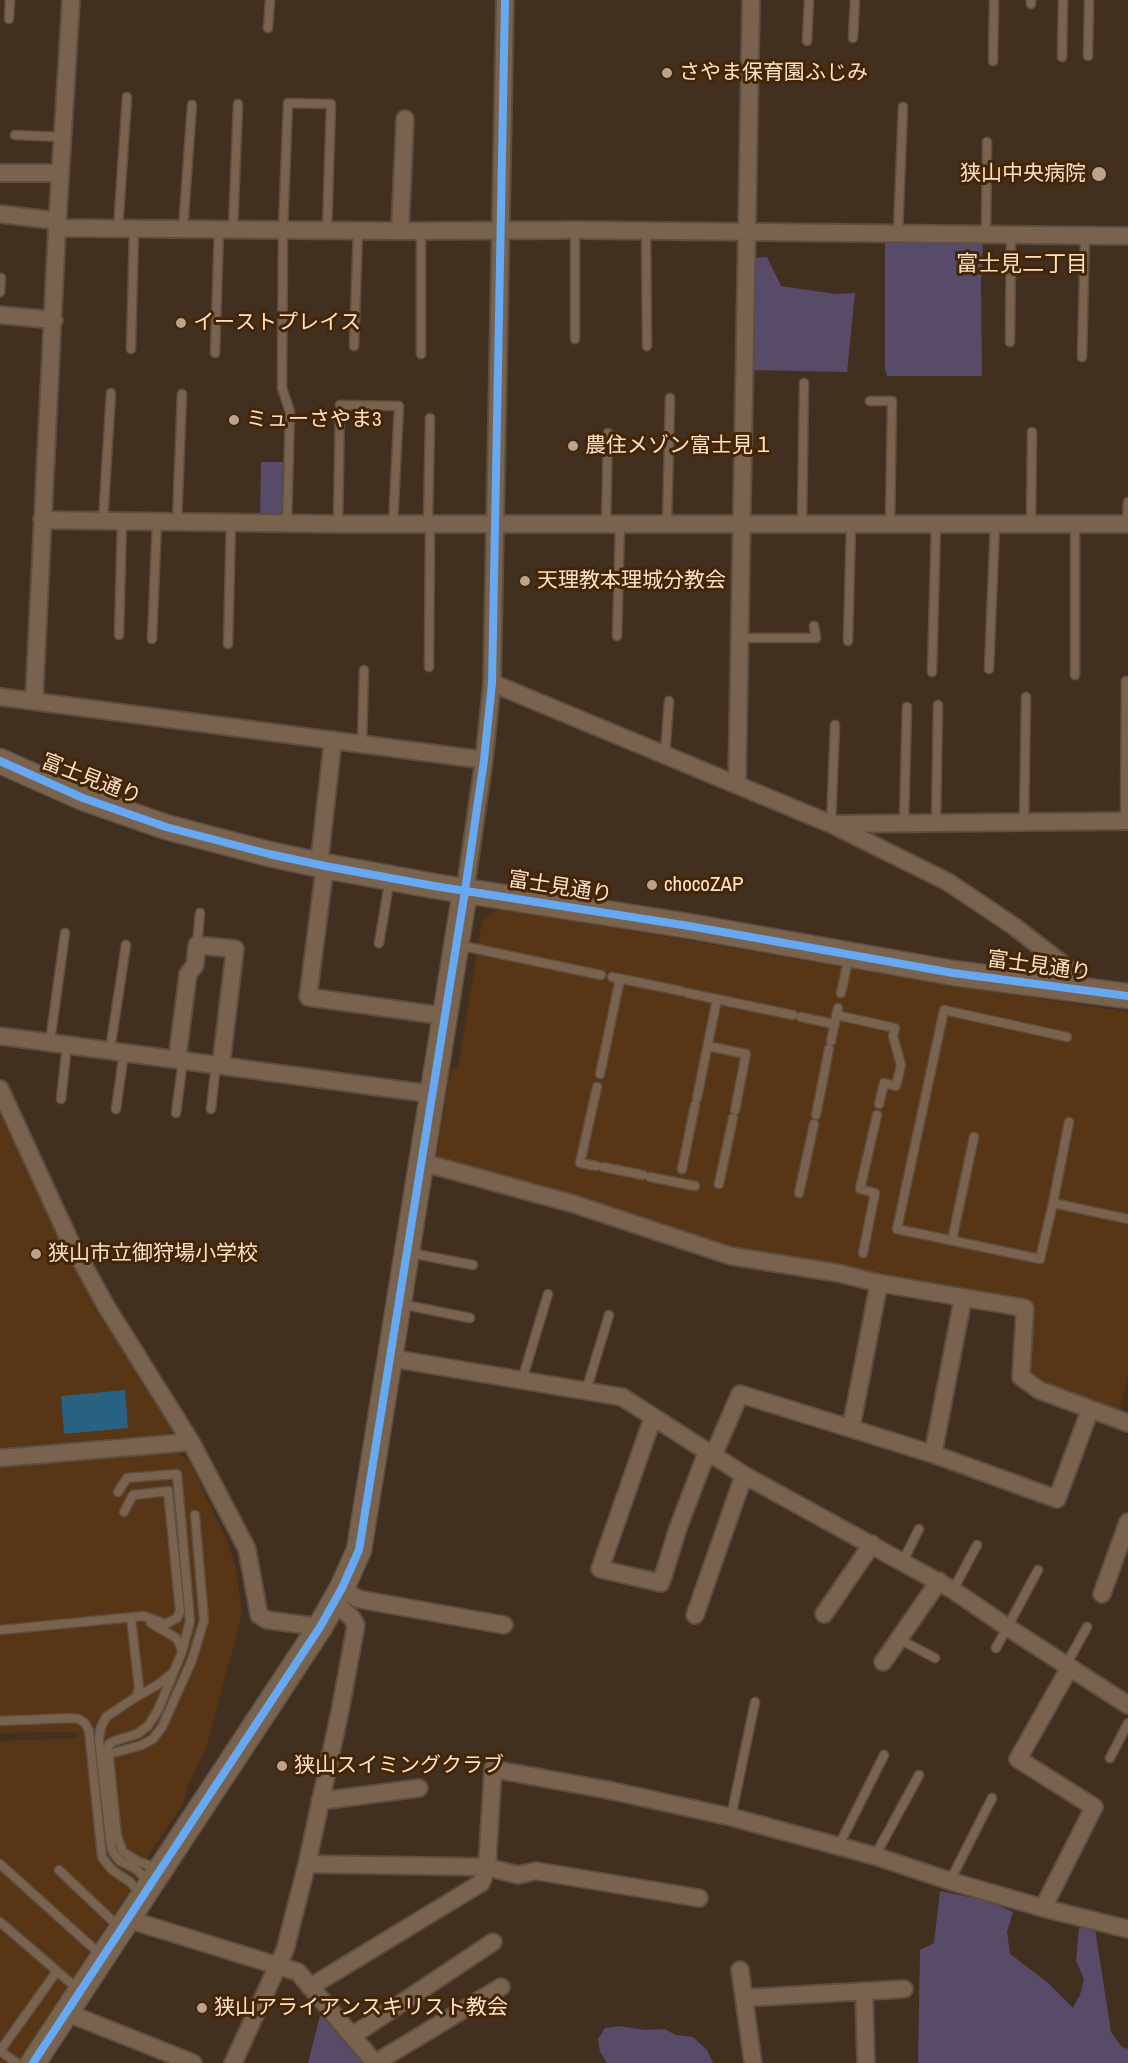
<!DOCTYPE html>
<html>
<head>
<meta charset="utf-8">
<style>
	body { margin:0 }
	canvas { display:block; background:#41301f }
</style>
</head>
<body>
<canvas width="1128" height="2063"></canvas>
<script>
const ctx = document.querySelector('canvas').getContext('2d');
ctx.lineJoin = 'round';
function fillPath(path, color) {
  ctx.fillStyle = color;
  ctx.fill(path, 'evenodd');
}
function shape(rows) {
  const path = new Path2D();
  for (const r of rows) {
    path.moveTo(r[0], r[1]);
    for (let i = 2; i < r.length; i += 2) path.lineTo(r[i], r[i + 1]);
  }
  return path;
}
function trace(path, color, width, dash) {
  ctx.strokeStyle = color;
  ctx.lineWidth = width;
  ctx.lineCap = dash ? 'butt' : 'round';
  ctx.setLineDash(dash || []);
  ctx.stroke(path);
}
function write(font, color, halo, rows, align = 'center') {
  ctx.font = font + ' "Archivo Narrow","Noto Sans JP",sans-serif';
  ctx.lineWidth = 6;
  ctx.setLineDash([]);
  ctx.textBaseline = 'middle';
  ctx.strokeStyle = halo;
  ctx.fillStyle = color;
  for (const [text, x, y, turn = 0] of rows) {
    ctx.save();
    ctx.translate(x, y);
    ctx.rotate((+turn || 0) * Math.PI / 180);
    ctx.textAlign = isNaN(turn) ? turn : align;
    if (halo) ctx.strokeText(text, 0, 0);
    ctx.fillText(text, 0, 0);
    ctx.restore();
  }
}
fillPath(shape([
	[504,909,923,981,1128,1012,1128,1374,1120,1411,1046,1387,1029,1375,1034,1302,731,1251,436,1160,451,1068,458,1069,482,922,491,913],
	[0,1116,11,1123,174,1428,171,1433,0,1448],
	[176,1452,189,1461,226,1538,236,1569,242,1614,206,1748,188,1786,184,1802,148,1856,125,1897,17,2063,0,2063,0,1741,78,1738,76,1732,0,1733,0,1467]
]), '#573515');
fillPath(shape([
	[885,241,983,242,981,285,982,376,887,376,885,369],
	[767,257,781,286,835,294,855,293,847,372,750,370,755,282,752,265,756,258],
	[261,462,283,462,282,515,260,515],
	[940,1891,988,1901,1013,1912,1007,1932,1010,1954,1047,1982,1073,2008,1080,1995,1084,1979,1076,1961,1079,1928,1095,1929,1111,2032,1122,2047,1128,2049,1128,2063,918,2063,920,1950,934,1943],
	[322,2008,369,2063,308,2063],
	[619,2026,645,2030,664,2029,676,2035,693,2037,707,2050,713,2063,607,2063,600,2052,598,2039,605,2028]
]), '#584a69');
fillPath(shape([
	[125,1390,128,1428,64,1434,61,1396]
]), '#296183');
const lane = shape([
	[1031,4,1031,0],
	[9,19,10,0],
	[268,28,270,0],
	[853,38,855,0],
	[807,41,809,0],
	[1088,56,1089,0],
	[1062,57,1063,0],
	[993,61,994,0],
	[15,135,62,137],
	[118,229,127,97],
	[183,229,192,105],
	[233,229,238,104],
	[575,230,575,339],
	[646,231,647,346],
	[898,233,903,107],
	[986,234,987,142],
	[0,292,1,278],
	[1010,342,1011,234],
	[354,346,358,230],
	[131,349,134,229],
	[215,353,219,229],
	[421,354,421,231],
	[1082,357,1085,235],
	[870,401,892,401,890,524],
	[103,521,111,393],
	[177,522,182,394],
	[287,522,290,412,282,388,283,229,288,103,331,104,327,230],
	[338,524,340,405,399,406,393,524],
	[428,524,430,418],
	[606,524,608,433],
	[667,524,670,398],
	[802,524,804,383],
	[1031,524,1032,432],
	[1127,524,1128,502],
	[119,635,122,521],
	[617,636,620,524],
	[740,638,816,638,814,626],
	[152,639,157,521],
	[848,641,851,525],
	[228,644,231,522],
	[429,667,430,524],
	[989,669,995,524],
	[932,672,936,523],
	[1075,675,1075,524],
	[362,743,364,670],
	[665,755,669,701],
	[1125,821,1126,681],
	[1024,822,1026,697],
	[904,823,907,707],
	[936,823,938,705],
	[831,824,835,725],
	[379,943,390,878],
	[197,945,200,913],
	[458,945,601,975],
	[612,977,681,991],
	[687,993,793,1015],
	[841,993,849,956],
	[836,1015,895,1028,893,1036,901,1065,896,1086,884,1083,879,1104],
	[801,1017,834,1024],
	[1067,1037,944,1010,897,1229,1040,1259,1053,1203,1128,1219],
	[831,1041,838,1008],
	[50,1042,65,933],
	[708,1046,746,1054,735,1110],
	[110,1050,126,945],
	[600,1074,620,979],
	[697,1098,717,999],
	[61,1099,67,1045],
	[116,1109,124,1052],
	[211,1109,216,1064],
	[176,1113,183,1060],
	[816,1115,829,1049],
	[596,1166,580,1163,597,1087],
	[603,1167,643,1175],
	[682,1169,695,1105],
	[650,1177,695,1186],
	[719,1184,733,1118],
	[799,1193,814,1124],
	[1053,1203,1069,1122],
	[952,1240,974,1137],
	[410,1253,473,1265],
	[863,1253,875,1193,860,1189,877,1115],
	[401,1304,470,1318],
	[522,1380,548,1294],
	[586,1391,609,1315],
	[118,1492,127,1478,177,1474,190,1621,182,1652,158,1710,148,1726,137,1734,114,1741,109,1744,108,1748,117,1836,123,1852,139,1862,151,1866,159,1865],
	[903,1561,919,1529],
	[953,1590,977,1545],
	[131,1618,139,1688,136,1697,106,1717,101,1727,99,1739,111,1846,114,1854,120,1861,136,1869,145,1878,147,1884],
	[151,1623,176,1638,180,1644,182,1652],
	[0,1630,144,1616,165,1624,177,1618,180,1611,168,1491,133,1495,124,1512],
	[899,1639,935,1658],
	[996,1648,1038,1570],
	[1066,1665,1087,1627],
	[136,1697,159,1684,171,1674],
	[0,1721,70,1718,79,1719,85,1723,89,1731,102,1857,112,1870,130,1882,136,1889,138,1895],
	[109,1754,142,1745,153,1739,162,1727,192,1660,204,1620,195,1515],
	[1110,1758,1128,1723],
	[731,1817,755,1702],
	[839,1845,884,1755],
	[875,1856,919,1775],
	[0,1864,102,1956],
	[59,1870,120,1928],
	[950,1881,992,1798],
	[0,1922,79,1990],
	[0,2051,57,1971],
	[0,2051,17,2063]
]);
const street = shape([
	[0,173,60,173],
	[0,214,58,221],
	[57,228,400,231,575,230,1128,236],
	[400,231,405,119],
	[0,315,54,320],
	[42,520,338,524,1128,524],
	[492,683,831,824,948,882,1015,927,1069,969,1087,992],
	[0,697,484,760],
	[34,701,57,228,71,0],
	[737,785,751,0],
	[835,824,1128,821],
	[319,864,333,740],
	[325,866,308,997,444,1016],
	[465,891,484,760,492,683,505,0],
	[0,1036,431,1094],
	[177,1060,188,974,195,965,197,945,235,949,221,1065],
	[0,1089,69,1239,106,1306,191,1442,247,1549,259,1615,267,1620,320,1627],
	[421,1162,574,1204,731,1256,838,1273,879,1283,1025,1308,1021,1377,1039,1390,1128,1423],
	[390,1358,622,1397,744,1475,953,1590,1007,1627,1128,1705],
	[653,1417,600,1569,661,1583,678,1528,707,1452],
	[851,1428,879,1283],
	[933,1454,963,1298],
	[713,1456,740,1394,933,1454,1057,1499,1090,1410],
	[0,1458,191,1442],
	[342,1588,358,1599,504,1625],
	[1102,1594,1128,1522],
	[824,1614,872,1544],
	[695,1615,744,1475],
	[883,1662,939,1581],
	[320,1801,419,1788],
	[307,1864,487,1867,518,1875,536,1871,699,1898],
	[1043,1908,1094,1807,1018,1759,1070,1667],
	[127,1919,298,1972,375,2063],
	[740,1970,753,2063],
	[310,1987,481,1883,487,1867,493,1769,608,1790,731,1817,875,1856,950,1881,1043,1908,1128,1929],
	[864,1991,866,2063],
	[744,1998,904,1989],
	[65,2012,193,2063],
	[352,2036,493,1942],
	[233,2063,285,1950,307,1864,340,1711,356,1625,352,1618,335,1602],
	[375,2063,501,1987]
]);
const secondary = shape([
	[0,761,83,798,166,827,269,854,325,866,434,886,689,926,953,973,1128,996],
	[33,2063,320,1627,342,1588,359,1550,465,891]
]);
trace(lane, '#5c4e40', 11);
trace(street, '#5c4e40', 20);
trace(secondary, '#5c4e40', 27);
trace(lane, '#79634f', 8);
trace(street, '#79634f', 16);
trace(secondary, '#79634f', 24);
trace(shape([
	[0,761,83,798,166,827,269,854,325,866,434,886,689,926,953,973,1128,996],
	[33,2063,320,1627,342,1588,359,1550,465,891,484,760,492,683,505,0]
]), '#66a8f1', 8);
for (const [x, y, r, color] of [
	[667,73,6,"#bba38f"],
	[1099,174,8,"#bba38f"],
	[181,323,6,"#bba38f"],
	[234,420,6,"#bba38f"],
	[573,446,6,"#bba38f"],
	[525,581,6,"#bba38f"],
	[652,885,6,"#bba38f"],
	[36,1254,6,"#bba38f"],
	[282,1766,6,"#bba38f"],
	[202,2008,6,"#bba38f"]
]) {
  const dot = new Path2D();
  dot.arc(x, y, r, 0, 2 * Math.PI);
  ctx.fillStyle = color;
  ctx.fill(dot);
  trace(dot, '#442505', 2);
}
write('21px', '#fde1cb', '#442505', [
	["さやま保育園ふじみ",679,73],
	["狭山中央病院",1086,174,"right"],
	["イーストプレイス",193,323],
	["ミューさやま3",246,420],
	["農住メゾン富士見１",585,446],
	["天理教本理城分教会",537,581],
	["chocoZAP",664,885],
	["狭山市立御狩場小学校",48,1254],
	["狭山スイミングクラブ",294,1766],
	["狭山アライアンスキリスト教会",214,2008]
], 'left');
write('21px', '#fde1cb', '#442505', [
	["富士見通り",91,780,21],
	["富士見通り",560,888,9],
	["富士見通り",1039,967,8]
]);
write('22px', '#fbdfc9', '#442505', [
	["富士見二丁目",1022,265]
]);
</script>
</body>
</html>
